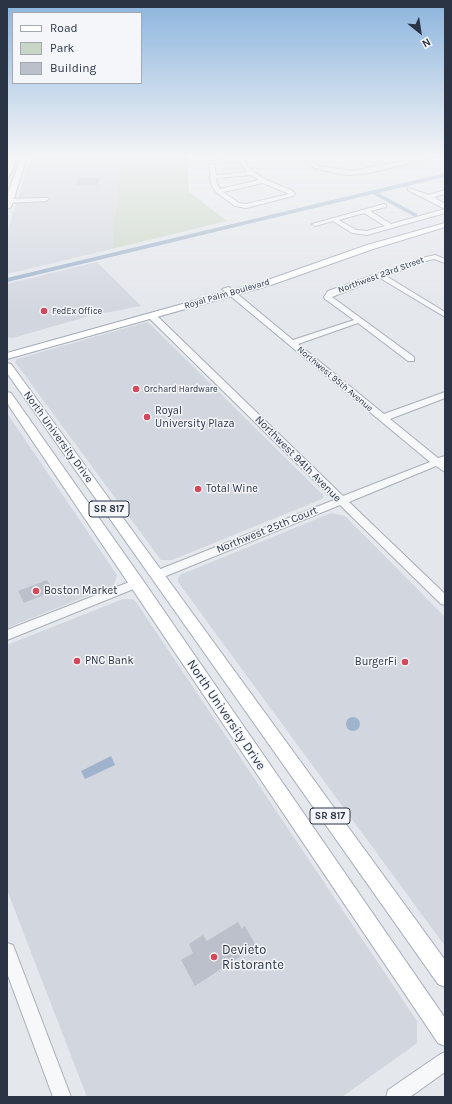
<!DOCTYPE html>
<html>
<head>
<meta charset="utf-8">
<style>
	body { margin:0 }
	#map { position:relative; width:452px; height:1104px; overflow:hidden; background:#e4e7ec; font-family:Karla,sans-serif }
	canvas { display:block }
	.frame { position:absolute; inset:0; border:8px solid #2b3445; pointer-events:none }
	.legend { position:absolute; left:12px; top:12px; width:130px; height:72px; box-sizing:border-box; background:#f4f6f9; border:1px solid #a4a8b1; margin:0; padding:5px 7px; list-style:none; font-size:12px; color:#2b3445 }
	.legend li { display:flex; align-items:center; gap:8px; height:20px }
	.legend b { width:20px; border:1px solid #a4a8b1 }
	.north { position:absolute; left:400px; top:12px; width:40px; height:40px; -webkit-text-stroke:3px #f4f6f9; paint-order:stroke; rotate:150deg; font-size:11px; font-weight:700; line-height:16px; text-align:center; color:#2b3445 }
	.north::after { content:''; display:block; margin:auto; width:14px; height:18px; background:#2b3445; clip-path:polygon(50% 0,100% 100%,50% 72%,0 100%) }
</style>
</head>
<body>
<div id="map">
<canvas width="452" height="1104"></canvas>
<div class="frame"></div>
<ul class="legend">
<li><b style="height:5px;background:#fff"></b>Road</li>
<li><b style="height:11px;background:#c9d6c5"></b>Park</li>
<li><b style="height:11px;background:#bbc0ca"></b>Building</li>
</ul>
<div class="north">N</div>
</div>
<script>
const ctx = document.querySelector('canvas').getContext('2d');
ctx.lineJoin = 'round';
function fillPath(path, color) {
  ctx.fillStyle = color;
  ctx.fill(path, 'evenodd');
}
function shape(rows) {
  const path = new Path2D();
  for (const r of rows) {
    if (r.length === 3) {
      path.moveTo(r[0] + r[2], r[1]);
      path.arc(r[0], r[1], r[2], 0, 2 * Math.PI);
      continue;
    }
    path.moveTo(r[0], r[1]);
    for (let i = 2; i < r.length; i += 2) path.lineTo(r[i], r[i + 1]);
  }
  return path;
}
function trace(path, color, width, dash) {
  ctx.strokeStyle = color;
  ctx.lineWidth = width;
  ctx.lineCap = dash ? 'butt' : 'round';
  ctx.setLineDash(dash || []);
  ctx.stroke(path);
}
function write(font, color, halo, rows, align = 'center') {
  ctx.font = font + ' Karla,sans-serif';
  ctx.lineWidth = 3;
  ctx.setLineDash([]);
  ctx.textBaseline = 'middle';
  ctx.strokeStyle = halo;
  ctx.fillStyle = color;
  for (const [text, x, y, turn = 0] of rows) {
    ctx.save();
    ctx.translate(x, y);
    ctx.rotate((+turn || 0) * Math.PI / 180);
    ctx.textAlign = isNaN(turn) ? turn : align;
    if (halo) ctx.strokeText(text, 0, 0);
    ctx.fillText(text, 0, 0);
    ctx.restore();
  }
}
fillPath(shape([
	[31,157,121,157,112,249,7,274,7,233],
	[97,262,141,306,89,316,13,338,7,337,7,284],
	[147,322,151,325,324,496,322,499,172,560,161,560,15,362,17,359],
	[7,413,117,575,114,585,7,628],
	[331,513,345,516,445,617,445,946,178,582,178,578,180,575],
	[123,599,132,599,136,602,417,1021,417,1043,342,1097,87,1097,7,890,7,645]
]), '#d2d6de');
fillPath(shape([
	[121,157,187,157,189,192,227,221,112,249]
]), '#c9d6c5');
fillPath(shape([
	[353,724,7],
	[111,756,115,765,85,779,81,771]
]), '#9fb4cc');
fillPath(shape([
	[445,173,445,177,378,193,417,214,417,216,415,217,373,194,7,282,7,278,445,173]
]), '#9fb4cc');
fillPath(shape([
	[78,178,100,178,98,185,76,185],
	[47,580,53,591,24,603,18,591],
	[238,922,242,929,245,926,256,946,195,986,181,960,193,953,189,944,203,935,207,941]
]), '#bbc0ca');
const minor = shape([
	[243,157,247,166,254,172,266,180,291,190,295,193,293,196,246,208,235,206,216,192,211,184,209,161,243,157],
	[239,161,247,172,216,175,214,163,239,161],
	[251,175,259,180,220,189,217,184,216,178,251,175],
	[263,183,289,194,246,204,239,203,223,192,263,183],
	[301,157,307,157,319,166,352,171,425,157,435,157,369,173,352,175,338,174,315,168,301,157],
	[408,188,429,195,445,190,445,194,434,197,445,204,445,209,408,190,408,188],
	[48,198,49,199,46,201,7,203,7,199,48,198],
	[384,204,386,205,386,207,370,211,391,224,445,209,445,213,367,235,352,233,333,221,315,226,312,224,384,204],
	[364,213,385,226,367,231,356,230,339,220,364,213],
	[435,255,445,259,445,263,434,259,429,260,386,276,445,312,445,317,380,278,332,297,414,357,414,361,408,361,358,323,298,344,384,414,445,392,445,398,390,419,438,458,445,456,445,472,436,466,349,502,445,594,445,605,441,604,340,505,161,578,153,578,151,575,153,572,334,500,149,318,149,314,155,314,343,496,430,462,222,289,229,287,293,340,354,320,325,299,324,297,328,291,426,257,435,255],
	[137,579,141,580,143,583,141,586,7,640,7,630,137,579],
	[7,943,13,945,71,1097,53,1097,7,973,7,943],
	[445,1052,445,1072,410,1097,386,1097,388,1090,439,1055,445,1052]
]);
const major = shape([
	[11,157,17,157,10,176,7,178,7,167,11,157],
	[21,157,27,157,11,207,7,209,7,196,21,157],
	[445,223,445,227,373,249,271,285,7,359,7,353,265,281,367,245,445,223],
	[7,363,11,364,445,960,445,987,438,984,7,373,7,363],
	[7,392,11,393,142,579,445,1018,445,1046,438,1043,7,403,7,392]
]);
trace(minor, '#a9aeb7', 2);
trace(major, '#a3abb8', 2);
fillPath(minor, '#f7f8fa');
fillPath(major, '#fff');
const sky = ctx.createLinearGradient(0, 0, 0, 311);
sky.addColorStop(0, '#8bb4dd');
sky.addColorStop(0.5, '#f3f4f6');
sky.addColorStop(1, '#f3f4f600');
ctx.fillStyle = sky;
ctx.fillRect(0, 0, 452, 311);
for (const [x, y, r, color] of [
	[44,311,4,"#d1495b"],
	[136,389,4,"#d1495b"],
	[147,417,4,"#d1495b"],
	[198,489,4,"#d1495b"],
	[36,591,4,"#d1495b"],
	[77,661,4,"#d1495b"],
	[405,662,4,"#d1495b"],
	[214,957,4,"#d1495b"]
]) {
  const dot = new Path2D();
  dot.arc(x, y, r, 0, 2 * Math.PI);
  ctx.fillStyle = color;
  ctx.fill(dot);
  trace(dot, '#f4f6f9', 1.5);
}
write('9px', '#2b3445', '#f4f6f9', [
	["Northwest 23rd Street",381,275,-20],
	["Royal Palm Boulevard",227,294,-16],
	["Northwest 95th Avenue",335,379,40]
]);
write('9px', '#2b3445', '#f4f6f9', [
	["FedEx Office",52,311],
	["Orchard Hardware",144,389]
], 'left');
for (const [x, y, w] of [
	[109,509,40],
	[330,816,40]
]) {
  const box = new Path2D();
  box.roundRect(x - w / 2, y - 8, w, 16, 3);
  ctx.fillStyle = '#f4f6f9';
  ctx.fill(box);
  trace(box, '#2b3445', 1);
}
write('bold 10px', '#2b3445', null, [
	["SR 817",109,509],
	["SR 817",330,816]
]);
write('11px', '#2b3445', '#f4f6f9', [
	["Royal",155,411],
	["University Plaza",155,424],
	["Total Wine",206,489],
	["Boston Market",44,591],
	["PNC Bank",85,661],
	["BurgerFi",397,662,"right"]
], 'left');
write('11px', '#2b3445', '#f4f6f9', [
	["North University Drive",58,437,54],
	["Northwest 94th Avenue",298,459,45],
	["Northwest 25th Court",267,530,-22]
]);
write('13px', '#2b3445', '#f4f6f9', [
	["North University Drive",226,715,56]
]);
write('13px', '#2b3445', '#f4f6f9', [
	["Devieto",222,950],
	["Ristorante",222,965]
], 'left');
</script>
</body>
</html>
